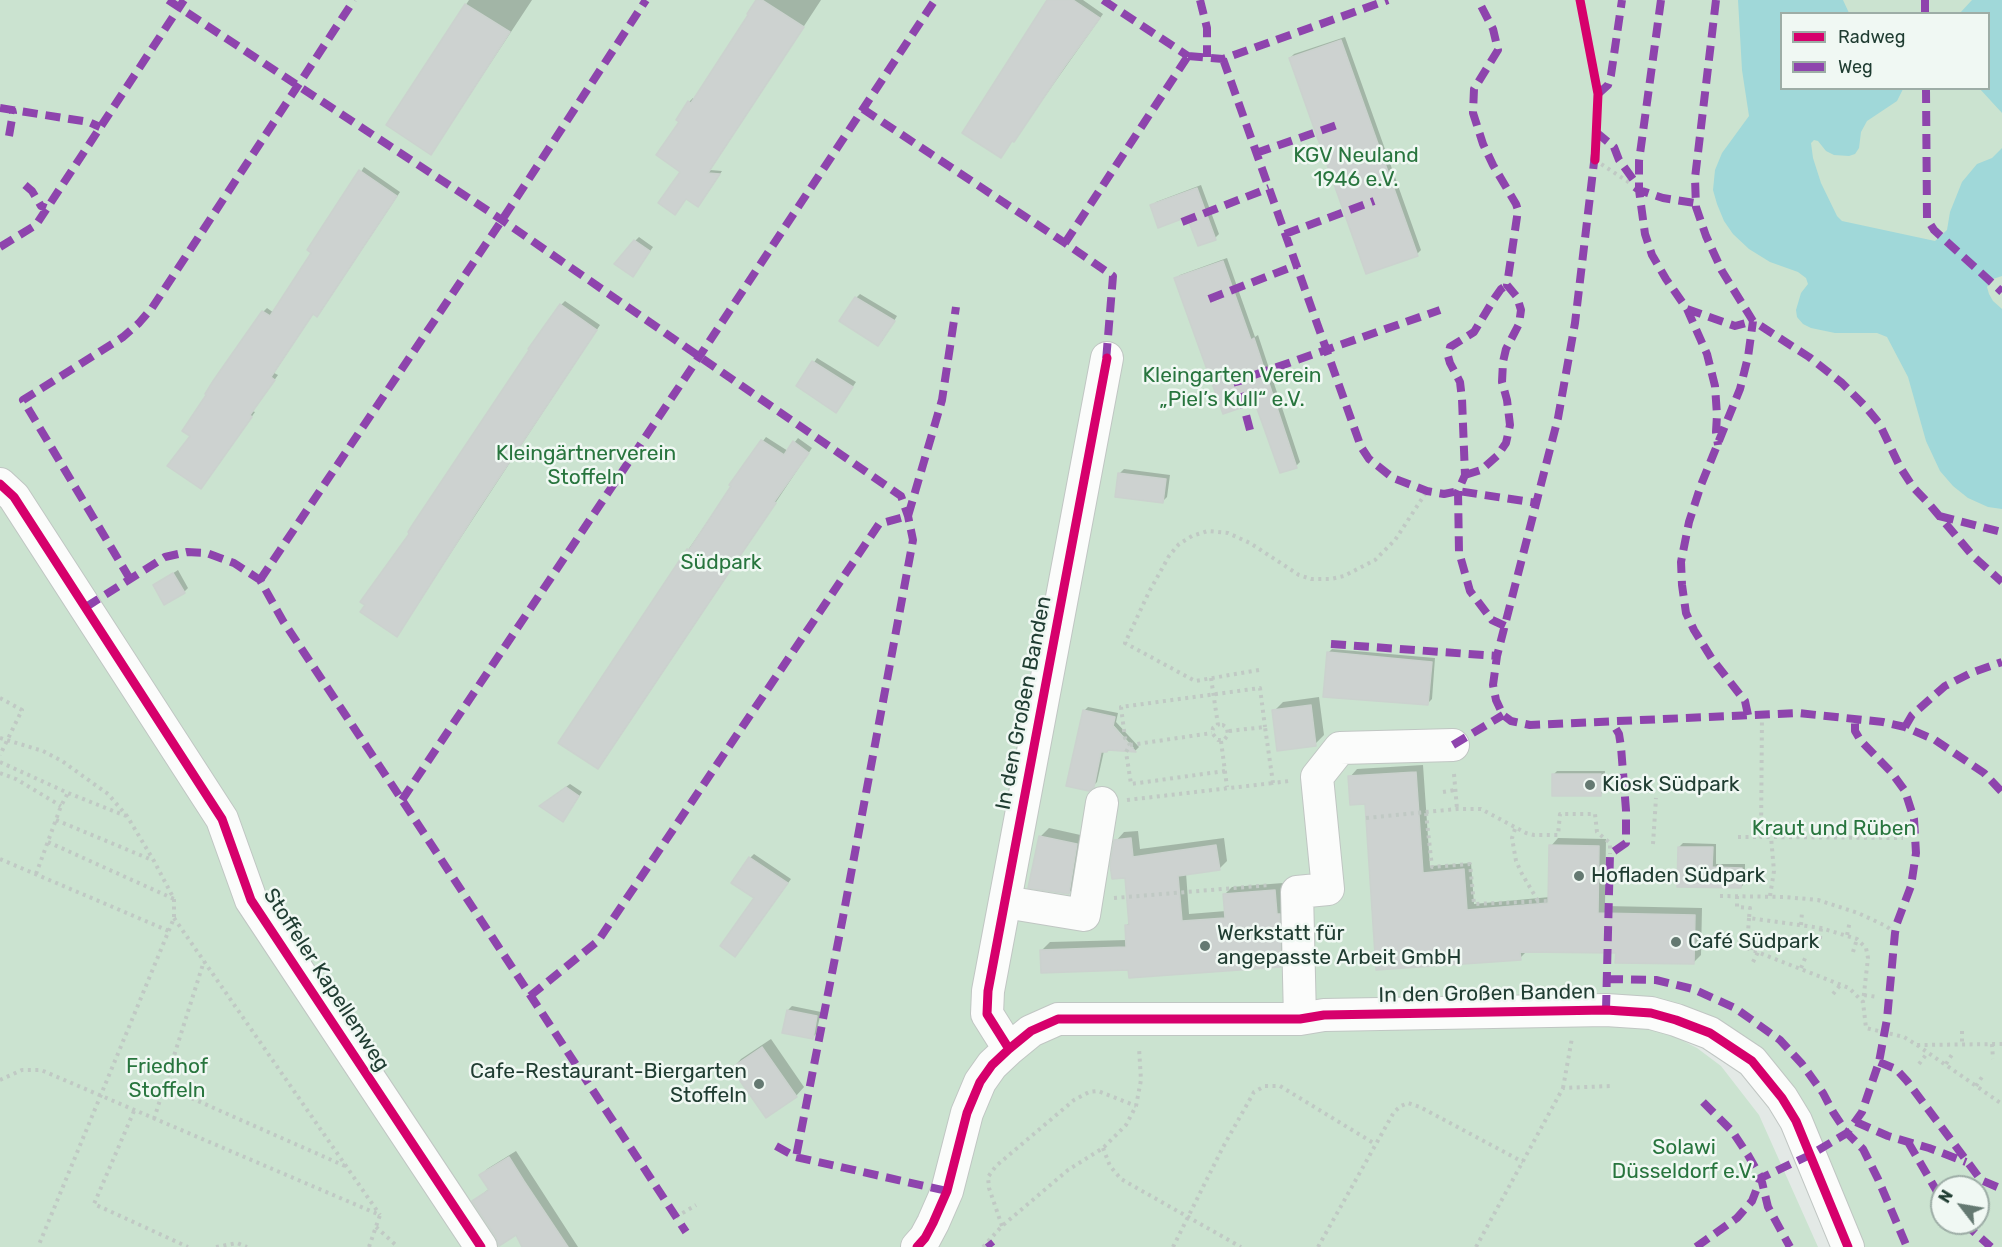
<!DOCTYPE html>
<html>
<head>
<meta charset="utf-8">
<style>
	body { margin:0 }
	#map { position:relative; width:2002px; height:1247px; overflow:hidden; background:#e3e9e6; font-family:Rubik,sans-serif }
	canvas { display:block }
	.legend { position:absolute; left:1780px; top:12px; width:210px; height:78px; box-sizing:border-box; background:#f0f8f3; border:2px solid #9dada6; margin:0; padding:8px 10px; list-style:none; font-size:18px; color:#203d32 }
	.legend li { display:flex; align-items:center; gap:12px; height:30px }
	.legend b { width:30px; border:2px solid #9dada6 }
	.north { position:absolute; left:1930px; top:1175px; width:60px; height:60px; box-sizing:border-box; background:#f0f8f3; border:2px solid #9dada6; border-radius:50%; rotate:301deg; font-size:16px; font-weight:700; line-height:24px; text-align:center; color:#203d32 }
	.north::after { content:''; display:block; margin:auto; width:21px; height:27px; background:#647971; clip-path:polygon(50% 0,100% 100%,50% 72%,0 100%) }
</style>
</head>
<body>
<div id="map">
<canvas width="2002" height="1247"></canvas>
<ul class="legend">
<li><b style="height:8px;background:#d6006c"></b>Radweg</li>
<li><b style="height:8px;background:#8e44ad"></b>Weg</li>
</ul>
<div class="north">N</div>
</div>
<script>
const ctx = document.querySelector('canvas').getContext('2d');
ctx.lineJoin = 'round';
function fillPath(path, color) {
  ctx.fillStyle = color;
  ctx.fill(path, 'evenodd');
}
function shape(rows) {
  const path = new Path2D();
  for (const r of rows) {
    path.moveTo(r[0], r[1]);
    for (let i = 2; i < r.length; i += 2) path.lineTo(r[i], r[i + 1]);
  }
  return path;
}
function trace(path, color, width, dash) {
  ctx.strokeStyle = color;
  ctx.lineWidth = width;
  ctx.lineCap = dash ? 'butt' : 'round';
  ctx.setLineDash(dash || []);
  ctx.stroke(path);
}
function write(font, color, halo, rows, align = 'center') {
  ctx.font = font + ' Rubik,sans-serif';
  ctx.lineWidth = 5;
  ctx.setLineDash([]);
  ctx.textBaseline = 'middle';
  ctx.strokeStyle = halo;
  ctx.fillStyle = color;
  for (const [text, x, y, turn = 0] of rows) {
    ctx.save();
    ctx.translate(x, y);
    ctx.rotate((+turn || 0) * Math.PI / 180);
    ctx.textAlign = isNaN(turn) ? turn : align;
    if (halo) ctx.strokeText(text, 0, 0);
    ctx.fillText(text, 0, 0);
    ctx.restore();
  }
}
fillPath(shape([
	[0,0,2002,0,2002,1247,1850,1247,1770,1096,1718,1050,1664,1031,1697,1048,1721,1066,1759,1115,1818,1247,0,1247],
	[1782,14,1988,14,1988,88,1782,88],
	[1942,1187,1978,1187,1978,1223,1942,1223]
]), '#cbe3d0');
fillPath(shape([
	[1738,0,1843,0,1849,13,1782,14,1782,88,1903,89,1897,101,1867,121,1861,132,1859,148,1855,154,1849,156,1834,155,1826,151,1818,141,1814,140,1811,143,1813,158,1821,183,1837,216,1842,221,1935,241,1947,230,1950,212,1962,182,1977,164,1992,158,2002,148,2002,276,1993,279,1987,287,1989,294,1993,301,2002,309,2002,509,1988,507,1968,498,1953,486,1940,471,1926,441,1908,377,1887,337,1877,333,1835,333,1811,328,1803,324,1797,317,1796,310,1801,293,1808,284,1806,278,1798,272,1770,262,1749,249,1733,234,1724,221,1717,204,1713,190,1715,170,1722,153,1749,116,1742,70],
	[1972,0,2002,0,2002,113,1980,89,1988,88,1988,14,1960,13]
]), '#a0d8d9');
fillPath(shape([
	[469,0,532,0,434,149,388,125],
	[758,0,821,0,710,170,722,171,702,201,682,171,681,122,689,102,693,98,695,100],
	[1049,0,1083,0,1103,14,1014,140],
	[1345,37,1421,250,1417,254,1290,58,1294,54],
	[364,167,400,192,321,311,314,312,274,373,278,375,252,411,255,412,205,483,192,435,263,312,267,308,274,313,313,252],
	[1201,185,1219,234,1215,238,1188,215,1152,206,1156,202],
	[639,237,653,247,636,271,635,241],
	[1227,258,1255,337,1258,335,1300,462,1296,466,1256,401,1176,279,1180,275],
	[860,294,897,316,882,341,856,298],
	[565,301,600,325,397,635,561,305],
	[817,358,856,382,839,407,798,386],
	[766,437,788,451,798,438,812,448,602,763,688,550,733,485,731,484],
	[1124,469,1170,475,1167,497,1163,501,1120,473],
	[178,570,188,588,184,592,155,585],
	[1332,649,1435,658,1432,699,1428,703,1328,653],
	[1319,697,1324,735,1315,744,1274,711,1283,702],
	[1088,707,1118,713,1116,722,1139,747,1135,751,1108,749,1104,751,1097,782,1093,786,1084,711],
	[1109,720,1134,748,1130,748,1107,722],
	[1423,765,1430,866,1471,863,1474,904,1550,897,1551,846,1558,838,1606,839,1605,906,1702,908,1701,955,1693,963,1617,952,1528,950,1520,958,1377,969,1367,803,1350,777,1357,769],
	[1557,771,1605,771,1604,791,1600,795,1553,775],
	[570,784,582,792,566,816,545,802],
	[1049,828,1085,836,1077,884,1069,893,1040,837],
	[1138,831,1140,849,1224,838,1227,861,1219,869,1186,873,1189,914,1226,911,1224,895,1232,887,1283,883,1288,957,1280,965,1130,968,1042,950,1050,942,1127,940,1126,926,1130,922,1126,876,1116,841,1124,832],
	[1683,843,1716,844,1716,864,1745,864,1745,883,1741,887,1679,847],
	[754,854,791,879,739,951,756,898,750,858],
	[792,1006,821,1012,816,1034,812,1038,788,1010],
	[771,1039,804,1087,796,1096,733,1068,741,1059],
	[516,1151,578,1247,524,1247,517,1233,497,1236,474,1201,490,1188,481,1176,487,1169]
]), '#0003');
const building = shape([
	[756,0,762,0,804,27,708,173,720,174,698,207,686,199,675,215,658,203,680,172,656,155,679,122,676,120,688,101,691,103,748,15,747,14,756,0],
	[1047,0,1073,0,1100,18,1065,66,1014,142,1012,141,1001,158,962,133,1047,0],
	[465,4,510,32,431,155,386,125,465,4],
	[1341,40,1418,256,1366,274,1289,58,1341,40],
	[359,170,397,196,317,317,313,314,271,377,275,380,250,415,252,417,201,489,167,466,190,436,182,431,206,395,205,394,213,381,262,311,270,316,311,253,307,250,359,170],
	[1197,188,1216,240,1198,246,1187,217,1158,228,1150,205,1197,188],
	[634,240,650,251,633,277,614,264,634,240],
	[1223,261,1251,340,1254,338,1297,468,1280,473,1255,403,1223,414,1174,278,1223,261],
	[855,297,895,321,878,346,839,321,855,297],
	[560,304,597,330,477,511,397,637,360,612,365,605,360,602,409,534,408,532,413,524,529,350,528,349,560,304],
	[812,361,853,387,836,413,796,386,812,361],
	[761,440,784,455,793,441,809,453,774,502,776,503,744,550,598,769,558,743,687,549,689,550,731,486,729,485,761,440],
	[1118,473,1166,479,1163,503,1115,497,1118,473],
	[173,573,185,593,164,605,153,585,173,573],
	[1327,652,1432,662,1428,705,1323,697,1327,652],
	[1311,705,1316,746,1277,751,1272,710,1311,705],
	[1083,710,1115,717,1113,726,1136,752,1108,750,1107,752,1101,752,1094,787,1089,791,1066,786,1083,710],
	[1416,772,1423,873,1464,869,1467,910,1548,903,1549,845,1599,846,1598,913,1695,915,1694,964,1615,963,1616,953,1520,952,1521,960,1376,970,1365,804,1350,805,1348,776,1416,772],
	[1552,774,1601,774,1601,796,1552,796,1552,774],
	[566,787,579,796,563,822,539,806,566,787],
	[1039,836,1077,844,1069,894,1028,888,1039,836],
	[1131,838,1133,857,1216,845,1220,870,1178,876,1182,921,1225,918,1223,894,1275,890,1277,914,1280,914,1281,967,1129,978,1128,970,1041,973,1040,950,1126,947,1125,925,1129,925,1125,878,1112,879,1110,865,1114,840,1131,838],
	[1678,847,1713,847,1712,867,1742,868,1741,888,1677,887,1678,847],
	[749,857,788,883,735,957,720,946,754,898,731,883,749,857],
	[787,1010,817,1016,813,1039,782,1033,787,1010],
	[762,1047,797,1097,766,1118,731,1068,762,1047],
	[509,1157,524,1181,568,1247,522,1247,516,1235,499,1246,496,1237,472,1201,489,1190,479,1175,509,1157]
]);
fillPath(building, '#cdd2d0');
trace(building, '#cbd2ce', 1.5);
const minor = shape([
	[0,484,14,497,222,819,251,900,481,1247],
	[1005,902,1084,915,1102,803],
	[1300,1019,1297,892,1328,889,1317,777,1340,748,1453,745],
	[1009,1049,987,1014,988,991,1107,358],
	[917,1247,925,1238,933,1223,947,1191,967,1113,980,1082,992,1065,1009,1049,1031,1031,1058,1019,1300,1019,1324,1015,1606,1010,1651,1013,1676,1020,1710,1033,1752,1061,1782,1098,1796,1121,1848,1247]
]);
trace(minor, '#c0c6c3', 34);
trace(shape([
	[1595,160,1630,183],
	[1259,670,1195,681,1125,643,1149,592,1169,556,1179,544,1192,536,1208,531,1228,533,1250,543,1299,575,1311,579,1331,579,1344,576,1375,560,1395,540,1427,491],
	[1211,678,1218,725,1213,728,1212,733,1218,740,1224,740,1228,735,1227,728,1223,725,1218,725],
	[0,698,22,710,0,755],
	[1762,715,1761,837,1903,838],
	[1229,731,1265,727,1273,783,1289,781],
	[0,738,43,751,62,761,108,794,127,816,154,861,174,899,174,918,38,1247],
	[1221,741,1227,787],
	[1130,745,1212,733],
	[0,762,68,793,126,816],
	[1225,771,1131,784,1126,752,1130,745,1125,738,1121,707,1260,688,1265,727],
	[0,773,16,779,61,806],
	[1454,774,1457,809],
	[1443,792,1455,790],
	[1127,800,1273,783],
	[1426,813,1432,867,1470,864,1474,904,1548,901],
	[1366,818,1457,809,1481,809,1526,833,1534,835,1558,835,1560,814,1595,814,1597,832,1610,843,1610,854],
	[56,820,152,860],
	[1515,829,1512,838,1516,861,1522,874,1538,901],
	[1738,837,1761,837],
	[48,842,174,899],
	[1653,844,1656,798],
	[0,859,169,931],
	[36,874,61,806,68,793],
	[1720,896,1785,897,1818,900,1858,913,1886,926,1895,933],
	[1737,896,1737,907,1750,908,1749,918,1821,928,1857,939,1866,948,1868,958,1863,1002],
	[1770,896,1774,871,1771,837],
	[1114,898,1271,885],
	[174,918,380,1215],
	[1749,918,1747,948,1849,988,1863,1002,1866,1028,1904,1037,1917,1045,2002,1044],
	[1801,925,1802,912],
	[1847,935,1850,921],
	[1820,939,1821,928],
	[1752,950,1755,938],
	[1853,952,1857,939],
	[1753,962,1758,952],
	[1801,968,1806,956],
	[1833,994,1841,984],
	[1864,995,1877,997],
	[1962,1031,1962,1044],
	[1992,1044,1993,1059],
	[1917,1045,2002,1104],
	[1919,1064,1928,1052],
	[1946,1064,1953,1053],
	[0,1080,22,1070,41,1070,380,1215],
	[164,1086,345,1166],
	[1976,1086,1984,1074],
	[1563,1088,1572,1038],
	[134,1111,94,1204,188,1247],
	[154,1119,204,961],
	[1103,1148,1110,1166,1121,1179,1241,1247],
	[676,1217,696,1205],
	[1002,1226,989,1188,988,1177,996,1166,1074,1100,1089,1092,1098,1091,1136,1106],
	[376,1227,398,1247],
	[216,1247,237,1243,247,1247],
	[369,1247,380,1215],
	[983,1247,1002,1226,1068,1170,1103,1148,1126,1125,1136,1106,1141,1080,1139,1048],
	[1173,1247,1223,1147,1254,1092,1265,1086,1280,1086,1375,1144],
	[1318,1247,1394,1112,1401,1106,1408,1103,1420,1107,1523,1162],
	[1476,1247,1563,1088,1611,1086]
]), '#c0c9c4', 4, [3, 4.5]);
trace(minor, '#fbfcfb', 32);
trace(shape([
	[168,0,502,220,901,496,908,516,913,540,843,917,796,1157],
	[1103,0,1188,56],
	[1200,0,1207,28,1207,57],
	[1661,0,1639,161,1639,190,1645,234,1652,255,1666,279,1687,309,1707,354,1715,386,1717,415,1716,432,1718,445],
	[1716,0,1695,178,1696,207,1706,236,1722,271,1753,321,1809,357,1842,383,1864,405,1879,423,1900,467,1913,487,1930,505,1973,556,2002,582],
	[1925,0,1925,14],
	[1188,56,1223,59,1388,0],
	[1223,59,1361,447,1369,459,1393,478,1427,491,1444,494,1458,491,1537,503],
	[1926,88,1927,219,1934,230,2002,292],
	[1598,94,1608,85,1611,75,1622,0],
	[0,108,89,122,100,127],
	[863,109,1065,243,1113,276,1106,361],
	[1596,132,1614,147,1619,160,1638,186],
	[9,136,13,113,12,109],
	[1256,153,1340,124],
	[1595,154,1575,323,1558,418,1497,656,1493,685,1496,700,1503,715,1511,721,1530,725,1798,713,1883,722,1905,727,1935,740,1984,773,2002,792],
	[25,185,32,191,41,206,46,208],
	[1635,187,1639,190,1663,198,1695,203],
	[1182,222,1269,188],
	[1285,234,1374,201],
	[1065,243,1188,56],
	[0,247,36,225,184,0],
	[1209,299,1297,265],
	[1687,309,1735,326,1753,321],
	[1250,430,1237,381,1440,310],
	[1465,475,1481,470,1497,456,1506,443,1510,425,1507,400,1502,382,1503,362,1506,349,1519,324,1521,310,1517,297,1507,285,1518,210,1516,204,1493,165,1483,144,1473,113,1474,89,1498,50,1493,29,1478,0],
	[1939,516,2002,532],
	[130,579,23,400,123,337,139,323,152,308,354,0],
	[260,580,502,220,646,0],
	[86,607,165,557,187,552,207,553,234,563,260,580,283,621,402,800,686,1232],
	[1505,626,1492,620,1470,591,1459,552,1458,491,1465,475,1462,399,1460,382,1450,363,1448,356,1450,347,1474,332,1494,299,1501,289,1507,285],
	[1331,644,1497,656],
	[1748,715,1745,701,1712,659,1694,630,1686,613,1682,585,1681,562,1689,522,1701,485,1740,389,1748,357,1753,321],
	[1905,727,1912,715,1945,686,1971,673,2002,662],
	[1453,745,1503,715],
	[402,800,699,357,935,0],
	[1608,979,1656,980,1693,989,1735,1008,1780,1040,1802,1064,1823,1093,1833,1112,1847,1133,1863,1149,1878,1179,1907,1247],
	[530,996,598,941,879,524,908,516,942,400,956,307],
	[1606,1010,1610,854,1626,843,1626,810,1621,747,1619,734,1612,722],
	[1879,1062,1896,1069,1907,1081,1981,1180,2002,1189],
	[1703,1102,1732,1131,1748,1155,1761,1178,1768,1207,1790,1247],
	[1856,1122,1888,1136,1929,1148,1966,1162],
	[1908,1142,1942,1200],
	[776,1146,796,1157,947,1191],
	[1964,1223,1991,1247],
	[988,1242,992,1247],
	[1696,1247,1737,1218,1752,1201,1761,1178,1810,1155,1847,1133,1862,1112,1879,1062,1887,1019,1895,933,1897,923,1911,886,1916,853,1914,819,1905,791,1892,773,1861,741,1855,731,1855,718]
]), '#8e44ad', 8, [15, 8]);
trace(shape([
	[1580,0,1598,94,1595,160],
	[0,484,14,497,222,819,251,900,481,1247],
	[1009,1049,987,1014,988,991,1107,358],
	[917,1247,925,1238,933,1223,947,1191,967,1113,980,1082,992,1065,1009,1049,1031,1031,1058,1019,1300,1019,1324,1015,1606,1010,1651,1013,1676,1020,1710,1033,1752,1061,1782,1098,1796,1121,1848,1247]
]), '#d6006c', 9);
for (const [x, y, r, color] of [
	[1590,785,6,"#647971"],
	[1579,876,6,"#647971"],
	[1676,942,6,"#647971"],
	[1205,946,6,"#647971"],
	[759,1084,6,"#647971"]
]) {
  const dot = new Path2D();
  dot.arc(x, y, r, 0, 2 * Math.PI);
  ctx.fillStyle = color;
  ctx.fill(dot);
  trace(dot, '#f0f8f3', 2);
}
write('21px', '#28753e', '#f0f8f3', [
	["KGV Neuland",1356,156],
	["1946 e.V.",1356,180],
	["Kleingarten Verein",1232,376],
	["„Piel’s Kull“ e.V.",1232,400],
	["Kleingärtnerverein",586,454],
	["Stoffeln",586,478],
	["Südpark",721,563],
	["Kraut und Rüben",1834,829],
	["Friedhof",167,1067],
	["Stoffeln",167,1091],
	["Solawi",1684,1148],
	["Düsseldorf e.V.",1684,1172]
]);
write('21px', '#203d32', '#f0f8f3', [
	["In den Großen Banden",1024,703,-79],
	["Stoffeler Kapellenweg",326,980,57],
	["In den Großen Banden",1487,994,-1]
]);
write('21px', '#203d32', '#f0f8f3', [
	["Kiosk Südpark",1602,785],
	["Hofladen Südpark",1591,876],
	["Werkstatt für",1217,934],
	["angepasste Arbeit GmbH",1217,958],
	["Café Südpark",1688,942],
	["Cafe-Restaurant-Biergarten",747,1072,"right"],
	["Stoffeln",747,1096,"right"]
], 'left');
</script>
</body>
</html>
